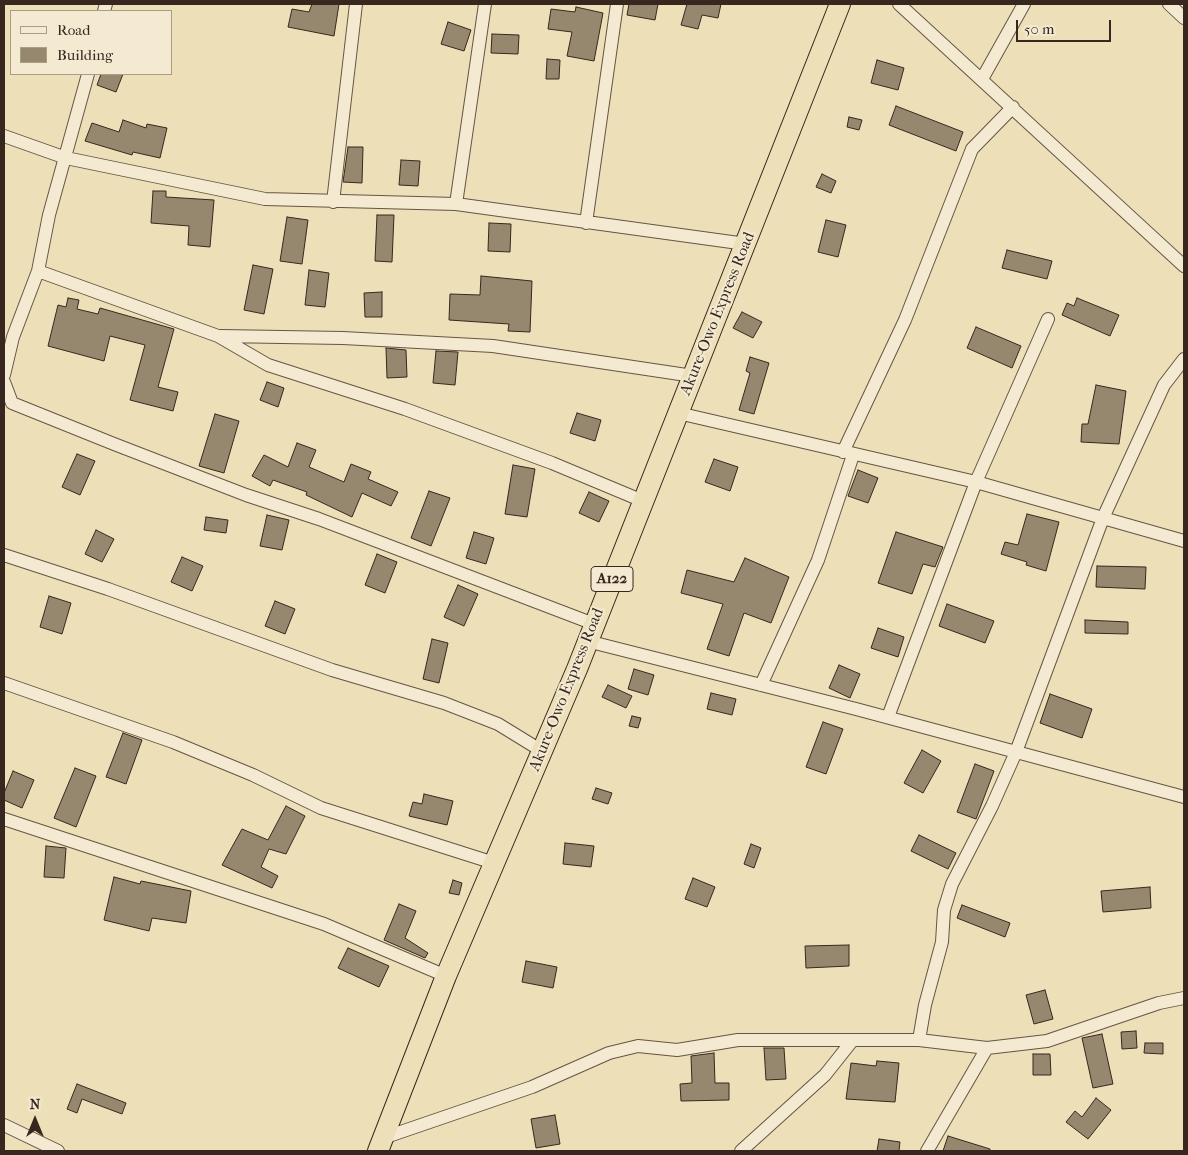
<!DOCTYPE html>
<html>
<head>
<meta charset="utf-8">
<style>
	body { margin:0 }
	#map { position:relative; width:1188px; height:1155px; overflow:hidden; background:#eddfb8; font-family:"IM FELL French Canon",serif }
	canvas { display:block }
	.frame { position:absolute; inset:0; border:5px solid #38271f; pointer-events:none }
	.legend { position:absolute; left:10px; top:10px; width:162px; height:65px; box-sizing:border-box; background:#f3ead1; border:1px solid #a89c8a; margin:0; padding:6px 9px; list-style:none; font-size:15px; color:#38271f }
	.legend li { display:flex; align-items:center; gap:10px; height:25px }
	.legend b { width:25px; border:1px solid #a89c8a }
	.north { position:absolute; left:10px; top:1095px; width:50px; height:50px; -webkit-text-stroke:4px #f3ead1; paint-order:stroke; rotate:0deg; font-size:14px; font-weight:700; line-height:20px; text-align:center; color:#38271f }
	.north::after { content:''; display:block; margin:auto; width:18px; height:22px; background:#38271f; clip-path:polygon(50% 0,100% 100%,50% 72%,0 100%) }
	.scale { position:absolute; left:1016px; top:20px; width:95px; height:22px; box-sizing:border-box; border:2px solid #38271f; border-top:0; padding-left:6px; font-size:15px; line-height:18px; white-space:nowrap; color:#38271f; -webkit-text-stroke:4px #f3ead1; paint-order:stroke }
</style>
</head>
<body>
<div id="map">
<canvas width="1188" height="1155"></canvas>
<div class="frame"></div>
<ul class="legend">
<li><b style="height:6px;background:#f3ead1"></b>Road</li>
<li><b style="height:14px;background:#96876f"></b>Building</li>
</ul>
<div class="north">N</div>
<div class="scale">50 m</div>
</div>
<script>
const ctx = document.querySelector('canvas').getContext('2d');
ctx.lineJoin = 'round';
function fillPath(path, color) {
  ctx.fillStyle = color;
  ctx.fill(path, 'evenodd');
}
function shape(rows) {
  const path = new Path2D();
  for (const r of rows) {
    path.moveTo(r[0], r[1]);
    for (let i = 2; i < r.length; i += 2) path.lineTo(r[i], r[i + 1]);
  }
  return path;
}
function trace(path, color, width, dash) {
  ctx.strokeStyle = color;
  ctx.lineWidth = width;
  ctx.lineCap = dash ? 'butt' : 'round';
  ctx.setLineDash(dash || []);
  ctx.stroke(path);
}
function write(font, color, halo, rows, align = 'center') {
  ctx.font = font + ' "IM FELL French Canon",serif';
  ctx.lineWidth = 4;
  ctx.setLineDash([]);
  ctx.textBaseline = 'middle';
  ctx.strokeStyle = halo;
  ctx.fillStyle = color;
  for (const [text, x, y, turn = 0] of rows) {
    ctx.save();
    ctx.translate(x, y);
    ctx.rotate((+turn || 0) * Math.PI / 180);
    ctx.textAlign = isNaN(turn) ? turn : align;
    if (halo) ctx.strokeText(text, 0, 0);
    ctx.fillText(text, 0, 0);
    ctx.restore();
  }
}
const building = shape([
	[312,4,339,4,334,36,288,27,292,9,309,12,312,4],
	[629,4,658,4,655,20,627,15,629,4],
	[687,4,721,4,718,18,702,15,698,29,681,25,687,4],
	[576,7,603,13,594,61,567,56,572,32,548,29,551,9,575,12,576,7],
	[448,22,471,30,464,51,441,44,448,22],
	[492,34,519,35,518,54,491,53,492,34],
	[547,59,560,60,559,79,546,79,547,59],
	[877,60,904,68,898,90,871,83,877,60],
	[101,74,123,74,116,92,97,85,101,74],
	[896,106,963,132,956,151,889,125,896,106],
	[849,117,862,120,859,130,847,127,849,117],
	[123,120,146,128,147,124,167,128,160,158,133,152,132,155,85,141,92,123,119,132,123,120],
	[348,147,363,147,362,183,343,182,348,147],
	[401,160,420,161,418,186,399,185,401,160],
	[822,174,836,181,831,193,816,187,822,174],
	[153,191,166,191,166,197,214,200,210,247,188,245,189,226,151,223,153,191],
	[377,215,394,215,392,262,375,261,377,215],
	[287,217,308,220,302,264,280,261,287,217],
	[826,220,846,225,838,257,818,252,826,220],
	[489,223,511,224,510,252,488,251,489,223],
	[1007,250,1052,261,1047,279,1002,268,1007,250],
	[253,265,273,269,264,314,244,310,253,265],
	[309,270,329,273,325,307,305,305,309,270],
	[481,276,532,281,530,332,508,331,509,324,449,320,450,294,480,295,481,276],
	[382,292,382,317,365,317,364,293,382,292],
	[68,298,79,300,77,309,98,314,100,308,174,329,158,387,178,392,173,411,130,400,145,345,110,336,104,361,48,346,58,305,66,307,68,298],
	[1077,298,1119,315,1110,336,1062,315,1067,303,1074,306,1077,298],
	[742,312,762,322,753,338,733,328,742,312],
	[976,327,1021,346,1012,368,967,348,976,327],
	[386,348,406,350,407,377,387,378,386,348],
	[436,351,458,352,455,385,433,383,436,351],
	[750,357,769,363,754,414,739,410,750,373,746,371,750,357],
	[267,382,284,388,278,407,260,400,267,382],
	[1096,385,1126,391,1119,444,1081,442,1082,424,1088,424,1096,385],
	[577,413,601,420,595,441,570,433,577,413],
	[215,414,239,421,224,473,199,466,215,414],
	[297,443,316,450,309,467,344,482,351,464,371,472,368,479,398,492,391,506,362,493,352,517,306,495,307,492,273,480,270,486,252,476,264,455,288,467,297,443],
	[77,454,95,461,80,495,62,487,77,454],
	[714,459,738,467,730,491,705,482,714,459],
	[513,465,535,469,527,517,505,514,513,465],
	[858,470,878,478,868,503,848,496,858,470],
	[429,491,450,498,431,546,411,538,429,491],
	[589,492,609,501,599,522,579,513,589,492],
	[1027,514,1059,522,1046,571,1026,565,1027,562,1001,554,1005,542,1018,545,1027,514],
	[267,515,289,520,282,550,260,546,267,515],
	[206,517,228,520,226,533,204,530,206,517],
	[96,530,114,539,102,562,85,554,96,530],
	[474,532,494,538,486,564,466,558,474,532],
	[896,532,943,547,935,567,923,564,912,594,878,583,896,532],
	[377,554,397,562,385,593,365,585,377,554],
	[182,557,203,566,192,591,171,582,182,557],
	[745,558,789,577,771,623,744,613,729,656,707,649,723,604,681,593,687,570,734,582,745,558],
	[1097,566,1146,567,1145,589,1096,587,1097,566],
	[458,585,478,594,464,626,444,617,458,585],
	[49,596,71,603,62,634,40,627,49,596],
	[275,601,295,609,285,634,265,626,275,601],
	[947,604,994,621,985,643,939,626,947,604],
	[1085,620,1128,622,1128,634,1085,633,1085,620],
	[878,628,904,637,898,657,871,648,878,628],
	[432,639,448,643,439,683,423,679,432,639],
	[839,665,860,674,850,698,829,688,839,665],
	[634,669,654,675,648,695,628,689,634,669],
	[608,685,632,696,626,708,602,697,608,685],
	[711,693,736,699,732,715,707,709,711,693],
	[1050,694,1092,709,1082,738,1040,723,1050,694],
	[632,716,641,718,638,728,629,726,632,716],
	[823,722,843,729,826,774,806,767,823,722],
	[123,733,142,740,126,784,106,777,123,733],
	[922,750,941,761,923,793,904,783,922,750],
	[975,764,994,771,976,819,957,812,975,764],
	[75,768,96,776,76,827,54,818,75,768],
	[13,771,34,780,22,808,4,800,4,793,13,771],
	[596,788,612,793,608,804,592,799,596,788],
	[424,794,453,801,447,825,409,816,413,802,422,804,424,794],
	[286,806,305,816,286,854,269,849,261,867,278,876,272,888,222,865,242,829,268,840,286,806],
	[919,835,956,853,948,869,911,851,919,835],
	[565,843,594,846,591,867,563,864,565,843],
	[751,844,761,848,754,868,744,864,751,844],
	[46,846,66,848,64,878,44,877,46,846],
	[114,877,140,884,141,881,191,891,186,923,152,918,149,931,104,920,114,877],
	[693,878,715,887,707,907,685,899,693,878],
	[453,880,462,883,459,895,449,893,453,880],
	[1150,887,1151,908,1103,912,1101,891,1150,887],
	[399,904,416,911,405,938,428,953,425,958,384,940,399,904],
	[962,905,1010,923,1005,937,957,918,962,905],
	[849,945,849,966,806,968,805,946,849,945],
	[348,948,389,966,379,987,338,968,348,948],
	[526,961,557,967,553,988,522,982,526,961],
	[1045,990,1053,1019,1034,1024,1026,995,1045,990],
	[1136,1031,1137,1048,1122,1049,1121,1032,1136,1031],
	[1102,1034,1113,1084,1093,1088,1082,1038,1102,1034],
	[1145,1043,1163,1043,1163,1054,1144,1053,1145,1043],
	[764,1048,784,1048,786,1079,766,1080,764,1048],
	[714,1053,715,1083,729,1083,729,1100,681,1101,680,1084,692,1083,691,1056,714,1053],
	[1033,1054,1050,1054,1051,1075,1033,1075,1033,1054],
	[877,1061,899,1063,895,1102,846,1099,851,1063,876,1066,877,1061],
	[77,1084,126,1103,122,1114,82,1099,77,1113,67,1109,77,1084],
	[1096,1098,1111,1110,1088,1139,1066,1122,1075,1111,1082,1117,1096,1098],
	[555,1115,560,1144,536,1148,531,1119,555,1115],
	[948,1136,990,1149,990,1151,943,1151,948,1136],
	[879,1139,900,1142,899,1151,877,1151,879,1139]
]);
fillPath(building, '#96876f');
trace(building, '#38271f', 1);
const minor = shape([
	[899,4,1184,266],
	[1169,4,1184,18],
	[104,11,106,4],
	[982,79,1024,4],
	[4,136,66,158,265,199,456,204,746,244],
	[333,202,356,4],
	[456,204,485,4],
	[586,223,617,4],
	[38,271,218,336,268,365,405,409,552,463,643,501],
	[221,336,343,338,493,346,693,376],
	[4,375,13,337,38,271,49,215,88,74],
	[4,382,12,403,114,444,246,495,319,519,594,624],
	[678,413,976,482,1184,541],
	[843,452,905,320,972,149,1013,107],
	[4,555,108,589,332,670,444,703,498,724,542,751],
	[587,641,856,709,1184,797],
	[4,683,173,742,253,775,321,808,494,863],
	[761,685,818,560,853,455],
	[888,717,976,482,1048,319],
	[4,819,324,924,446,976],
	[919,1040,925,1005,942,942,944,910,952,884,992,806,1016,752,1103,518,1164,385,1184,359],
	[4,1125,58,1151],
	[383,1138,532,1087,609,1053,638,1046,677,1050,738,1040,919,1040,987,1048,1047,1041,1159,1003,1184,998],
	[741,1151,825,1075,852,1041],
	[927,1151,987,1048]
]);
const trunk = shape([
	[378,1151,446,976,577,669,840,4]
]);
trace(minor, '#655545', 14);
trace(trunk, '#38271f', 22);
trace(minor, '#f3ead1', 12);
trace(trunk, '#eddfb8', 20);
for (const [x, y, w] of [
	[612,579,42]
]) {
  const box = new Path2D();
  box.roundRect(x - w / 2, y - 12.5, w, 25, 4);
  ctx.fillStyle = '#f3ead1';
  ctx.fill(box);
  trace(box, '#38271f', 1);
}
write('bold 15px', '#38271f', null, [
	["A122",612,579]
]);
write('16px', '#38271f', '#f3ead1', [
	["Akure-Owo Express Road",718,314,-68],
	["Akure-Owo Express Road",567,690,-68]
]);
</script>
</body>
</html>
